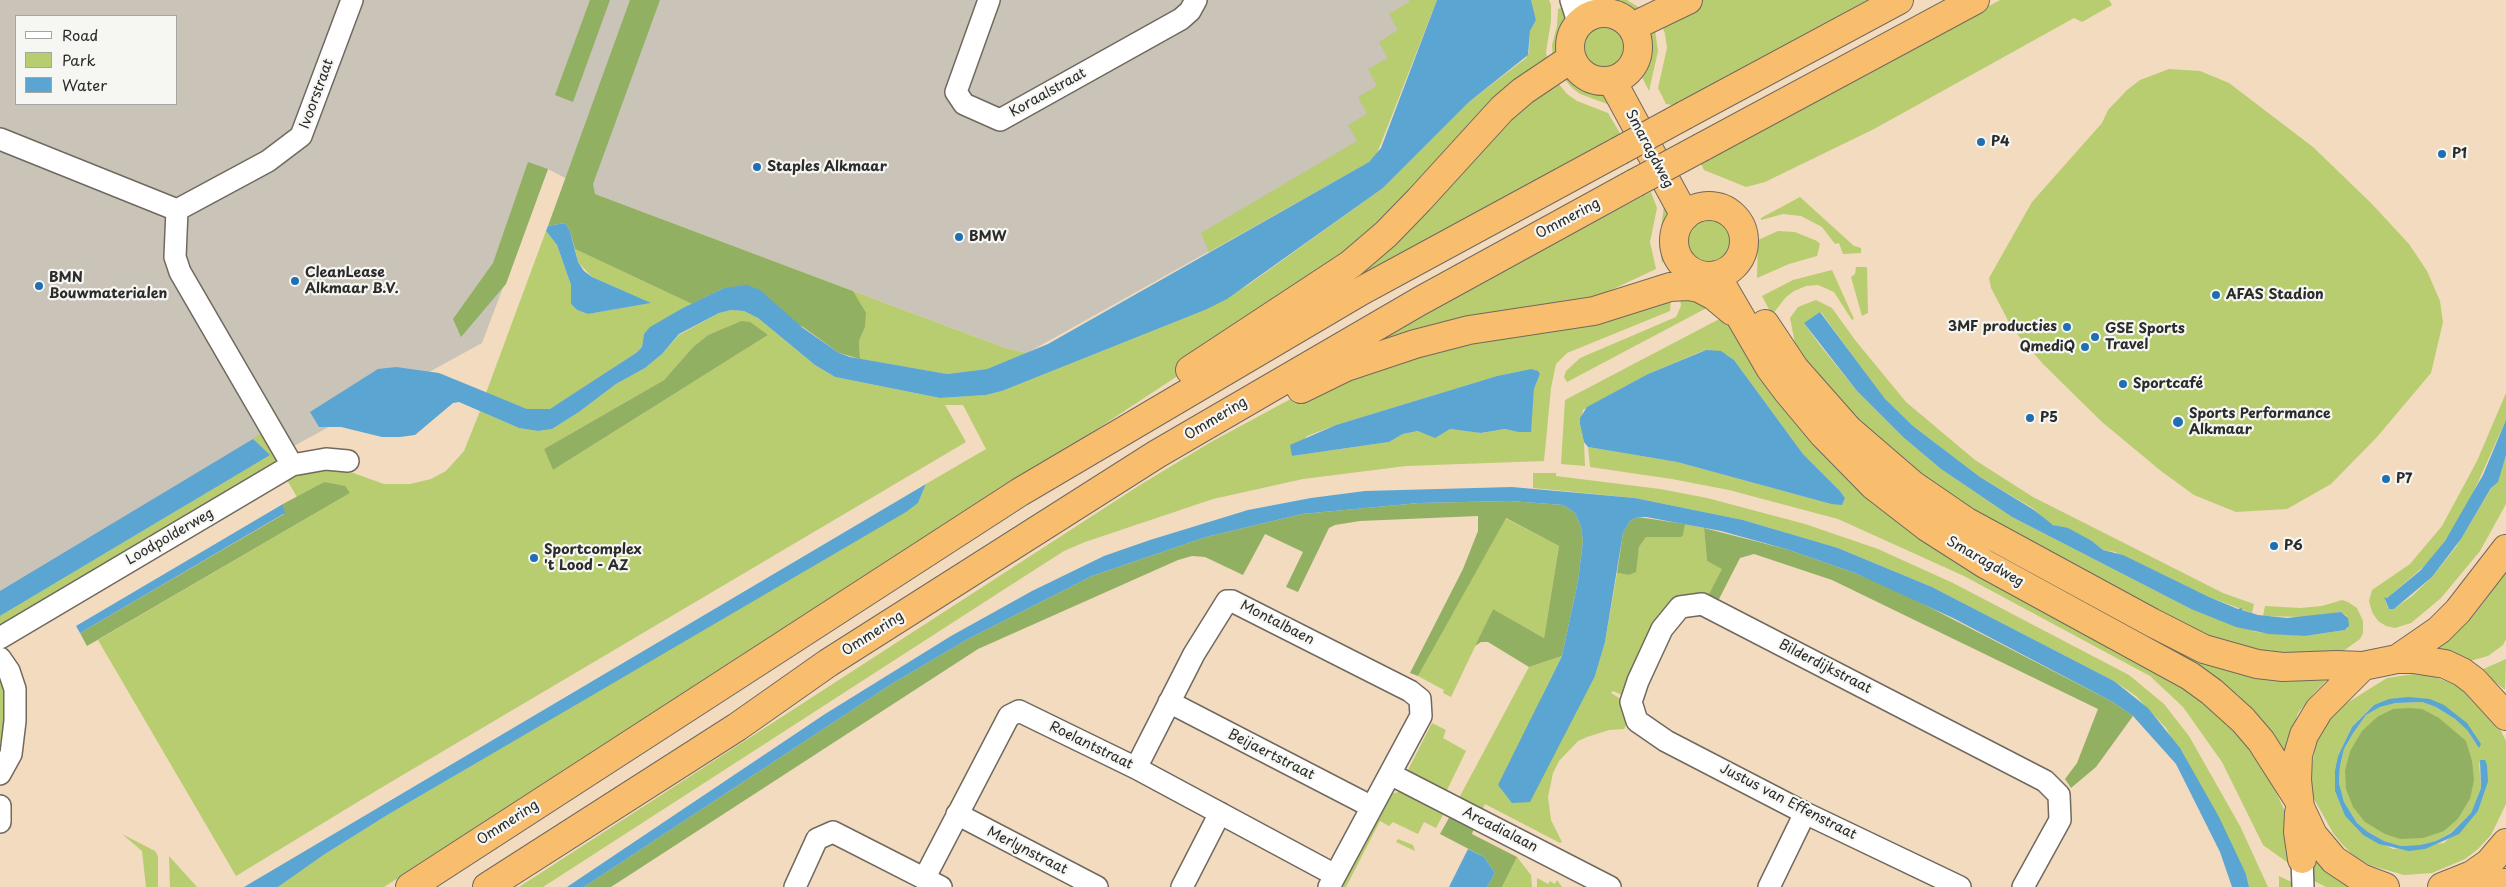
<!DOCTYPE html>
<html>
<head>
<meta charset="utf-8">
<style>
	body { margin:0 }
	#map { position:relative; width:2506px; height:887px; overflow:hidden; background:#f3dbbf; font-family:"Playpen Sans",sans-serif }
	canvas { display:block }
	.legend { position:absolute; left:15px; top:15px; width:162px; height:90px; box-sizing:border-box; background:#f6f6f2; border:1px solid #a5a5a2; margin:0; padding:6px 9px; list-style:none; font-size:15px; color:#2b2b2b }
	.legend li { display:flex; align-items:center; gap:10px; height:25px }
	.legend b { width:25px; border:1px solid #a5a5a2 }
</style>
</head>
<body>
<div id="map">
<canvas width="2506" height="887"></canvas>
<ul class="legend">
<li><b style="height:6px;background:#fff"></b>Road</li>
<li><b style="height:14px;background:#b8cc70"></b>Park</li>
<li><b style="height:14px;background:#5ba5d3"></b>Water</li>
</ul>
</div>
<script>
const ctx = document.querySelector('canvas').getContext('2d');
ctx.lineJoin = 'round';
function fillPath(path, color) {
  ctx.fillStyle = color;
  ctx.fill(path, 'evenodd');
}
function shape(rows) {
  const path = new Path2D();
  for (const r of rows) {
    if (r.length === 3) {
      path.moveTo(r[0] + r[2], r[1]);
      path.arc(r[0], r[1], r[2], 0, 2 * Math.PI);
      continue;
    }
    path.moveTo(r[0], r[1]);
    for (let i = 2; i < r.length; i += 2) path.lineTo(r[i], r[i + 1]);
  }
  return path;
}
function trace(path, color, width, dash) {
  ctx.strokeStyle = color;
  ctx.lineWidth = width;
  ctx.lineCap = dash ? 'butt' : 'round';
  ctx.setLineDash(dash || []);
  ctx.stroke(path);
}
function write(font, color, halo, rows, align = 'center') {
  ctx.font = font + ' "Playpen Sans",sans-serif';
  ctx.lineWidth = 4.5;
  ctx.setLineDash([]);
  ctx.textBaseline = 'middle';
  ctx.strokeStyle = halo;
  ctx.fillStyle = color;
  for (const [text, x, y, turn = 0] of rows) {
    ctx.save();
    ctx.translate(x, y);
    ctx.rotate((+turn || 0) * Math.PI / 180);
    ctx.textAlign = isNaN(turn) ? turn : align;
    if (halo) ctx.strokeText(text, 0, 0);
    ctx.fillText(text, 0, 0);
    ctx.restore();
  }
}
fillPath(shape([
	[0,0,1421,0,1369,162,1027,353,1005,348,595,194,548,169,482,343,0,607],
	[16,16,176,16,176,104,16,104]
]), '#c9c3b8');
fillPath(shape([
	[1409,0,1437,0,1376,156,1369,162,1209,252,1201,233,1357,141,1348,125,1367,114,1358,97,1377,86,1368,69,1388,58,1379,42,1398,30,1389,14,1409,2],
	[1531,0,1549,0,1551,5,1551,21,1546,52,1548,64,1311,288,1044,464,384,887,278,887,325,854,389,814,918,503,926,484,986,449,963,405,945,405,966,442,379,789,236,876,98,640,350,493,324,482,297,497,287,480,294,475,326,468,345,470,384,484,410,484,431,479,446,471,464,451,480,411,519,428,538,431,552,429,579,412,616,384,645,368,662,354,679,335,719,313,731,310,744,311,758,318,815,365,835,377,940,398,986,395,1002,391,1205,310,1248,285,1383,188,1469,102,1526,58,1529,52,1530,31,1536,20],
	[741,321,768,335,553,470,544,449,664,380,693,347,708,335],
	[1597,0,1627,0,1640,8,1633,16,1624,10],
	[1701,0,1878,0,1678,106,1666,104,1658,88,1667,48,1665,34,1660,20],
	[2000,0,2109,0,2112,5,2082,22,2074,18,1874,129,1765,182,1746,187,1704,170,1701,164],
	[1564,7,1569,22,1564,51,1553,61,1552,45,1557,26,1558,9],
	[1605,47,21],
	[1655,30,1658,51,1649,91,1642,77,1642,68,1647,48,1645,36],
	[1569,69,1585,86,1605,91,1610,105,1580,94,1572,88,1560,74],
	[2169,69,2200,71,2229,83,2313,147,2371,203,2409,244,2427,271,2440,301,2443,322,2431,373,2377,437,2331,484,2287,509,2236,512,2194,495,2161,471,2102,422,2043,364,2012,328,1991,288,1989,278,2032,202,2102,123,2108,110,2127,90,2140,80],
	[1554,78,1567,94,1577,101,1608,113,1624,140,1241,343],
	[1651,192,1657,208,1650,242,1656,269,1596,297,1357,348,1392,334,1535,253],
	[1800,197,1854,246,1861,248,1861,253,1843,254,1839,243,1835,244,1822,227,1801,216,1783,214,1761,220,1761,218],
	[1664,206,1673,219,1668,236,1670,259,1662,263,1659,242],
	[1709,241,21],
	[546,231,557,245,571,285,571,304,577,310,588,314,650,303,592,277,578,262,575,249,692,304,650,328,644,334,642,347,636,353,562,402,550,409,527,409,486,393],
	[1778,231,1795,232,1817,241,1820,244,1817,256,1789,264,1757,278,1758,240],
	[1856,267,1867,267,1868,313,1862,316,1851,277,1855,274],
	[1832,270,1854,319,1852,320,1834,292,1818,285,1806,286,1794,291,1786,297,1772,315,1762,296,1793,280],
	[853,291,1005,348,1027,353,987,369,947,374,860,359,859,341,865,327],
	[1680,297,1716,303,1567,382,1564,377,1566,371,1580,358,1676,317,1681,306],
	[1671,300,1670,311,1567,353,1556,364,1551,388,1544,461,1406,466,1303,479,1213,499,1085,542,1064,551,1000,592,543,887,519,887,1140,485,1211,442,1311,388,1375,362],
	[1531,369,1540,374,1534,389,1530,431,1518,432,1505,429,1482,433,1450,429,1435,437,1419,431,1403,434,1389,442,1292,456,1307,436,1336,425,1497,376],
	[1816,300,1832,308,1855,340,1906,402,1975,460,2033,497,2223,593,2254,604,2252,613,2209,597,2115,552,2103,550,2092,541,2047,522,2034,509,1980,477,1913,426,1884,399,1821,312,1804,323,1819,344,1857,391,1903,437,1941,469,2012,517,2191,609,2256,632,2305,636,2345,630,2348,628,2347,616,2341,612,2302,617,2263,616,2265,606,2300,608,2322,606,2342,600,2348,602,2357,608,2363,621,2363,633,2360,639,2342,652,2289,658,2214,643,2003,533,1879,446,1802,358,1795,343,1790,318,1798,307],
	[1725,316,1813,434,2168,679,2204,701,2246,741,2271,781,2288,818,2298,870,2263,845,2222,762,2183,707,2150,676,1964,576,1838,519,1729,490,1672,479,1590,467,1588,447,1677,462,1831,504,1842,504,1845,498,1840,491,1803,454,1734,360,1727,355,1706,350,1700,352,1648,374,1583,410,1580,424,1584,442,1585,466,1561,464,1565,400],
	[2506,393,2506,420,2469,502,2445,541,2429,562,2387,598,2384,597,2388,608,2394,609,2412,596,2432,577,2456,547,2498,477,2506,455,2506,504,2480,551,2441,598,2411,623,2395,628,2386,626,2378,621,2372,612,2369,601,2372,590,2410,564,2442,526,2477,461],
	[263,431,276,455,278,465,0,630,0,616,270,455,253,439],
	[1533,473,1556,473,1556,476,1660,489,1707,498,1805,524,1878,549,1953,583,2129,675,2164,704,2189,736,2240,826,2268,887,2249,887,2246,874,2166,728,2136,696,2114,681,1932,587,1838,548,1743,520,1635,498,1533,488],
	[1505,518,1559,546,1544,638,1493,609,1451,697,1443,693,1444,690,1418,676],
	[1685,524,1704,528,1707,561,1723,569,1708,596,1703,593,1692,593,1682,597,1629,698,1613,691,1611,693,1624,701,1628,721,1624,729,1609,730,1587,737,1578,741,1559,761,1553,773,1548,797,1551,820,1562,842,1560,843,1485,804,1482,810,1459,798,1529,667,1562,656,1541,698,1595,676,1605,642,1617,573,1629,575,1635,572,1639,547,1646,537,1681,537],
	[2506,573,2506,639,2503,645,2488,656,2466,662,2433,649,2456,634,2472,618],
	[2182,647,2333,674,2315,692,2298,713,2285,753,2269,729,2239,696,2178,655],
	[2506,659,2505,690,2481,670],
	[0,664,8,681,8,746,0,741],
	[2414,674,2432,676,2456,685,2471,695,2497,723,2506,741,2506,804,2491,835,2478,849,2465,859,2432,873,2404,875,2369,865,2354,856,2341,843,2333,833,2313,797,2311,770,2317,740,2330,719,2342,706,2387,678],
	[2430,699,2474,733,2477,745,2467,730,2455,719,2436,707,2422,702,2396,703,2380,707,2366,715,2352,735,2344,749,2340,766,2339,783,2344,802,2357,823,2368,832,2384,841,2401,846,2420,845,2436,841,2450,833,2471,813,2481,788,2479,762,2488,782,2478,811,2444,843,2393,849,2363,835,2345,816,2335,791,2335,770,2338,756,2352,727,2374,705],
	[2377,717,2470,799,2458,819,2444,831,2345,770,2350,751,2363,731],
	[1432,723,1446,730,1443,738,1466,751,1446,792,1408,770],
	[1402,791,1444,813,1436,828,1424,822,1418,834,1393,822,1389,826,1380,821,1346,887,1337,887,1391,794],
	[122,834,155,851,158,856,158,887,146,887,142,851],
	[1398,839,1413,845,1415,851,1396,842],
	[169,856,197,887,170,887],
	[1517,857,1531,875,1532,887,1502,887],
	[2318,859,2355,887,2326,887,2310,879,2308,861],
	[2279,876,2300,886,2300,887,2279,887],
	[1537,878,1548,884,1550,881,1555,884,1557,880,1562,887,1537,887]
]), '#b8cc70');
fillPath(shape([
	[590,0,610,0,573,102,555,95],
	[630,0,660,0,593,184,595,194,853,291,866,313,865,327,859,341,860,359,839,353,803,327,724,288,692,304,575,249,570,231,565,223,548,226],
	[528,162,548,169,506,284,461,337,453,319,493,263],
	[741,321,750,322,768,335,553,470,544,449,664,380,693,347,708,335],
	[324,482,345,486,350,493,87,646,80,633,284,514,283,504],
	[1510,501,1563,505,1575,513,1581,527,1583,541,1578,581,1562,656,1529,667,1488,642,1481,642,1475,646,1493,609,1544,638,1559,546,1506,518,1418,676,1410,673,1463,569,1478,531,1478,516,1360,521,1335,525,1329,528,1298,592,1286,587,1303,552,1265,534,1243,575,1205,557,1192,556,1178,560,978,649,611,887,584,887,890,685,968,639,1092,576,1206,537,1302,514,1419,503],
	[1638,517,1685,524,1683,535,1681,537,1646,537,1639,547,1636,572,1629,575,1617,573,1623,533,1630,521],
	[1704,528,1786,549,1855,573,1898,591,2113,702,2133,716,2096,767,2071,788,2065,779,2077,763,2098,709,1832,580,1754,554,1740,558,1718,601,1708,596,1722,569,1707,561],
	[2409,708,2422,709,2439,718,2466,741,2472,761,2474,780,2470,799,2458,819,2444,831,2423,838,2400,839,2385,834,2365,822,2353,807,2346,789,2345,770,2350,751,2362,731,2377,717,2393,709],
	[1450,816,1474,828,1472,834,1517,857,1502,887,1487,887,1495,873,1484,857,1440,834]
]), '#92b062');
fillPath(shape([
	[1437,0,1531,0,1536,20,1530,31,1528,55,1469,102,1383,188,1227,299,1205,310,1002,391,986,395,940,398,835,377,815,365,758,318,744,311,731,310,719,313,679,334,662,354,645,368,616,384,579,412,552,429,538,431,519,428,459,402,453,403,415,435,400,437,382,437,341,427,319,427,310,412,378,369,396,367,439,373,527,409,550,409,636,353,642,347,644,334,650,327,683,308,724,288,747,285,760,290,803,328,839,353,850,357,947,374,987,369,1048,344,1369,162,1381,148],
	[565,223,570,231,578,262,584,271,592,277,651,303,588,314,577,310,571,304,571,285,557,245,546,231,548,226],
	[1820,312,1885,399,1913,426,1980,477,2034,510,2053,525,2068,528,2092,541,2103,550,2123,555,2209,597,2238,609,2242,608,2242,610,2258,615,2287,618,2341,612,2348,618,2349,626,2345,630,2305,636,2269,634,2236,627,2191,609,2012,517,1941,469,1903,437,1857,391,1804,323],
	[1706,350,1721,351,1734,360,1803,454,1840,491,1845,498,1842,505,1831,504,1677,462,1588,447,1584,442,1580,424,1580,418,1587,407,1648,374],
	[1531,369,1538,371,1540,374,1534,389,1531,432,1518,432,1505,429,1481,433,1450,429,1435,438,1418,431,1403,434,1389,442,1292,456,1290,445,1336,425,1497,376],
	[2506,420,2506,455,2498,482,2491,488,2461,539,2432,577,2394,609,2389,609,2384,597,2387,598,2421,570,2445,541,2483,475],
	[253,439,270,455,0,616,0,591],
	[926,484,918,503,906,512,389,814,325,854,278,887,244,887],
	[1512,487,1635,498,1743,520,1838,548,1932,587,2114,681,2148,708,2180,748,2219,817,2246,874,2249,887,2232,887,2220,852,2176,764,2133,716,2113,702,1953,618,1855,573,1786,549,1721,531,1646,517,1638,517,1630,521,1623,533,1605,642,1595,676,1530,802,1512,803,1498,785,1562,656,1578,581,1583,541,1581,527,1575,513,1563,505,1510,501,1419,503,1302,514,1206,537,1092,576,968,639,890,685,584,887,567,887,825,714,951,636,1032,591,1104,556,1150,540,1248,510,1311,498,1365,491],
	[283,504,285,513,80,633,76,626],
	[2408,697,2430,699,2444,705,2467,723,2481,744,2479,748,2467,730,2455,719,2436,707,2422,702,2396,703,2380,707,2366,715,2352,735,2344,749,2340,766,2339,783,2344,802,2357,823,2368,832,2384,841,2401,846,2420,845,2436,841,2451,833,2471,813,2481,788,2480,760,2485,760,2487,765,2488,782,2478,811,2459,834,2425,849,2409,851,2379,844,2363,835,2345,816,2335,791,2335,770,2338,756,2352,727,2374,705,2389,699],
	[1468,849,1484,857,1495,873,1487,887,1449,887]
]), '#5ba5d3');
const minor = shape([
	[989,0,956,92,964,104,1000,120,1181,19,1190,11,1196,0],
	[1571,0,1579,25],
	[1589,0,1599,14],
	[0,139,177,210],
	[177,210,268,161,301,136,352,0],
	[177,210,175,257,180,272,292,465],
	[0,638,292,465,326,459,348,461],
	[0,658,9,671,15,689,15,721,11,754,0,774],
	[1169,702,1372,807],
	[1136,768,1194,654,1227,601,1232,601,1410,691,1420,699,1421,716,1329,887],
	[1390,774,1610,887],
	[0,806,0,822],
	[957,814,1097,887],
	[2302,859,2303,887],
	[924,879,1009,716,1019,711,1136,768,1335,875],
	[795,887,817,839,833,832,941,887],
	[1182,887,1220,813],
	[1769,887,1805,813],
	[1960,887,1805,813,1666,741,1637,721,1631,702,1638,681,1662,629,1680,607,1702,604,2045,781,2059,795,2060,820,2023,887]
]);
const highway = shape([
	[1604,47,34],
	[1632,27,1688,0],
	[1612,81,1685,216],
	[1685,115,1899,0],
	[1702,147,1975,0],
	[1709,241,35],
	[1716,275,1770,368,1788,392,1823,434,1874,486,1927,527,1985,564,2190,676,2212,692,2243,720,2261,741,2298,799],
	[1765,324,1795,369,1848,429,1913,485,1967,522,2151,622,2204,649,2257,664,2283,667,2337,665,2363,666],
	[1190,370,1351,264,1386,234,1419,200,1502,109,1523,91,1572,58],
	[1301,389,1346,367,1415,344,1469,330,1594,311,1670,287,1688,286,1699,288,1714,296,1732,311],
	[2397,659,2439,630,2458,611,2506,549],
	[2299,813,2298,832,2302,859],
	[2457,884,2506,883],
	[410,887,1020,492,1361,291,1619,151],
	[487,887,737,727,828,663,1157,454,1420,301,1635,183],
	[2385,887,2361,878,2334,860,2313,835,2300,807,2297,780,2298,755,2304,735,2319,710,2363,666,2397,659,2413,659,2445,664,2462,672,2474,681,2506,716],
	[2442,887,2472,875,2489,863,2506,843]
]);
trace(minor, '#71695f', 24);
trace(highway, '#71695f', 30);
trace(minor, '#fff', 21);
trace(highway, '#f9be6d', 28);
const highwayBridge = shape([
	[1619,151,1685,115],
	[1635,183,1702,147]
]);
trace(highwayBridge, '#71695f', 30, []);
trace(highwayBridge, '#f9be6d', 28);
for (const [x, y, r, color] of [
	[1981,142,5,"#1f6fb2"],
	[2442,154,5,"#1f6fb2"],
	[757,167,5,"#1f6fb2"],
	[959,237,5,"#1f6fb2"],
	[295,281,5,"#1f6fb2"],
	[39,286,5,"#1f6fb2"],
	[2216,295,5,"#1f6fb2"],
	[2067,327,5,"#1f6fb2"],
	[2095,337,5,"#1f6fb2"],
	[2085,347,5,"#1f6fb2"],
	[2123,384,5,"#1f6fb2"],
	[2030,418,5,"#1f6fb2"],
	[2178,422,6,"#1f6fb2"],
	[2386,479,5,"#1f6fb2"],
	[2274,546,5,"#1f6fb2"],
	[534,558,5,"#1f6fb2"]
]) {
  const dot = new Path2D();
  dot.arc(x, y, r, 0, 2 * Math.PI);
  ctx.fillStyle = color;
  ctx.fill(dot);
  trace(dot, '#f6f6f2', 2);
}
write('14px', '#2b2b2b', '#f6f6f2', [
	["Koraalstraat",1048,93,-29],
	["Ivoorstraat",317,94,-70],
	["Smaragdweg",1649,149,62],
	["Ommering",1568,219,-28],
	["Ommering",1216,419,-31],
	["Loodpolderweg",170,537,-30],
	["Smaragdweg",1985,562,30],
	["Montalbaen",1277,623,27],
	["Ommering",873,634,-33],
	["Bilderdijkstraat",1825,667,27],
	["Roelantstraat",1091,746,26],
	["Beijaertstraat",1271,755,27],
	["Justus van Effenstraat",1788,802,27],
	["Ommering",508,823,-33],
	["Arcadialaan",1500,830,27],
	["Merlynstraat",1027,851,27]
]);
write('bold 14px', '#2b2b2b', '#f6f6f2', [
	["P4",1991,142],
	["P1",2452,154],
	["Staples Alkmaar",767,167],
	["BMW",969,237],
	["CleanLease",305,273],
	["Alkmaar B.V.",305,289],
	["BMN",49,278],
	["Bouwmaterialen",49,294],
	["AFAS Stadion",2226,295],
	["3MF producties",2057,327,"right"],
	["GSE Sports",2105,329],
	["Travel",2105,345],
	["QmediQ",2075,347,"right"],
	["Sportcafé",2133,384],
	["Sports Performance",2189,414],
	["Alkmaar",2189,430],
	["P5",2040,418],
	["P7",2396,479],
	["P6",2284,546],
	["Sportcomplex",544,550],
	["'t Lood - AZ",544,566]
], 'left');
</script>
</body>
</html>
